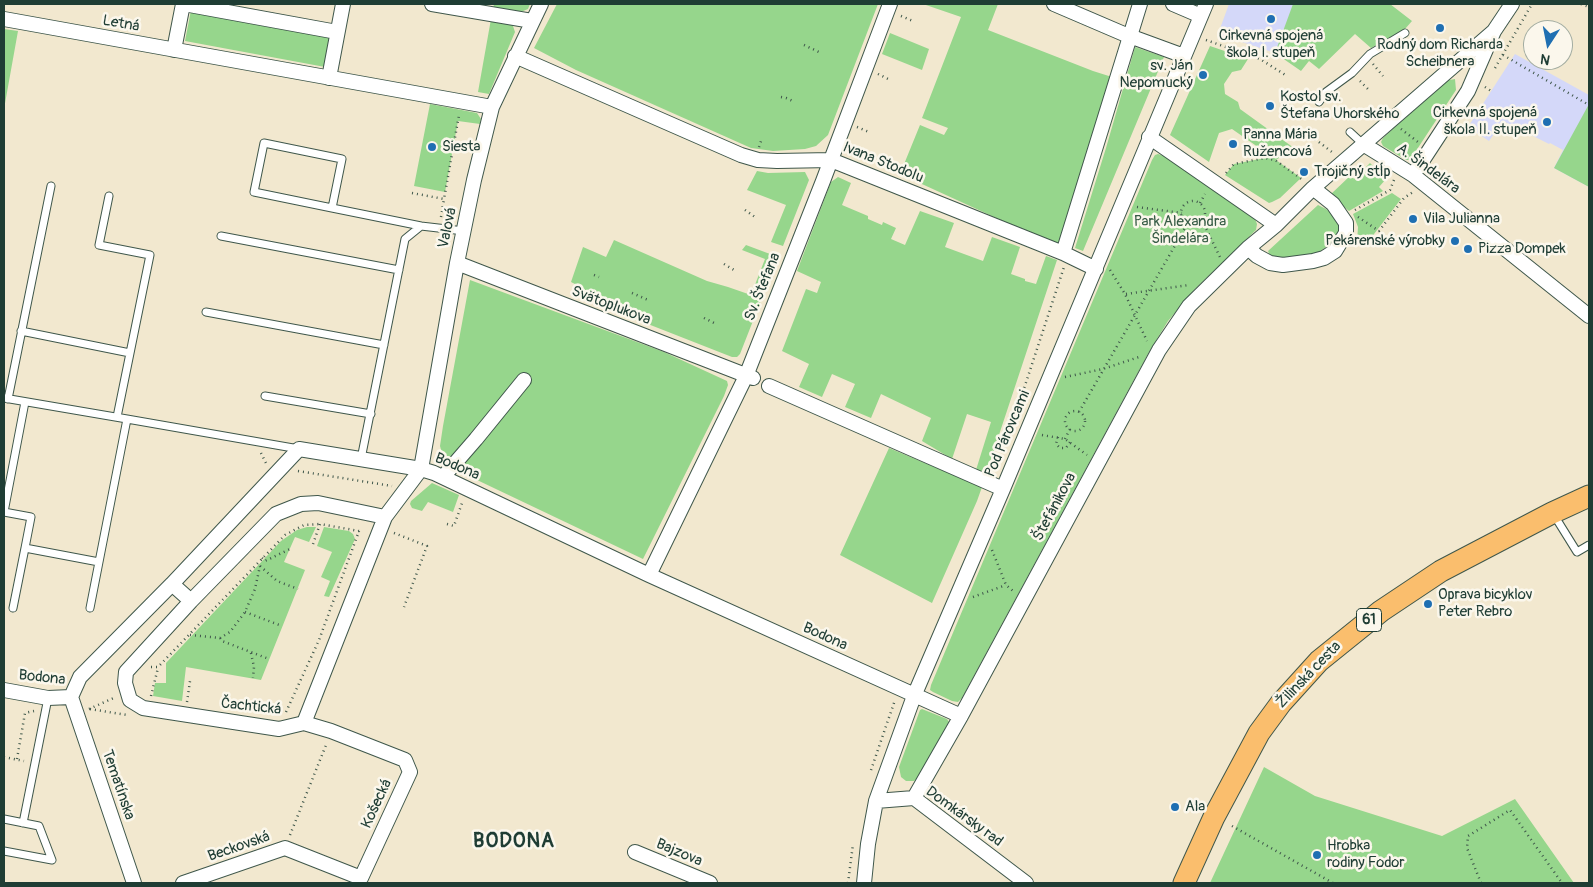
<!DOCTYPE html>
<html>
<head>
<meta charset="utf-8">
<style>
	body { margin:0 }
	#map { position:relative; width:1593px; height:887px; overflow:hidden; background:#f2e8cf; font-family:Pangolin,sans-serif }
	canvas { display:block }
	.frame { position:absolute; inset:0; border:5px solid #1f3d34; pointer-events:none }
	.north { position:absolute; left:1523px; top:20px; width:50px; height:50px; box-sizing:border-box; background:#fbf7ec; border:1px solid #a3ada2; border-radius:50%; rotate:191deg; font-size:14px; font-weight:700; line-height:20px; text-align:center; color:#1f3d34 }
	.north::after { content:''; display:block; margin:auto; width:18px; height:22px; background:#1f6fb2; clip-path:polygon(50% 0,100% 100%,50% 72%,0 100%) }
</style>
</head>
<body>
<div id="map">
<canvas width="1593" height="887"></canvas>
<div class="frame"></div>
<div class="north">N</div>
</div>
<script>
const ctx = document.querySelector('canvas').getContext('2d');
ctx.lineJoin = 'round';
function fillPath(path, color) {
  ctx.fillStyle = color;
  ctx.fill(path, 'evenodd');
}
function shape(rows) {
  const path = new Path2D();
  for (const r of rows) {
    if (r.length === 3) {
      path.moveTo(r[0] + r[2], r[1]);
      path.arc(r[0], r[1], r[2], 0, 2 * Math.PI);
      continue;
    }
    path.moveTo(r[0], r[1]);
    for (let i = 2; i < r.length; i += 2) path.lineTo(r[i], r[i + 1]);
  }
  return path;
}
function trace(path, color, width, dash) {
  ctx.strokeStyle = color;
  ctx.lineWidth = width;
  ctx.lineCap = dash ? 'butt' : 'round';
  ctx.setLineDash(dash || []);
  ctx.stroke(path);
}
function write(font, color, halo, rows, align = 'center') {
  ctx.font = font + ' Pangolin,sans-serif';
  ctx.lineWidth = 5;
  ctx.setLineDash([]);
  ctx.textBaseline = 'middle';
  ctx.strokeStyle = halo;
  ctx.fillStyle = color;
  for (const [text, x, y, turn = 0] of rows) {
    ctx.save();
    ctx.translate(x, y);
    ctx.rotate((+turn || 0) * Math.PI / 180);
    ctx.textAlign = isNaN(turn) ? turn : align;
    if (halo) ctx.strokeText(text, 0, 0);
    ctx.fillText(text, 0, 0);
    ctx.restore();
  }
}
fillPath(shape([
	[1229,4,1334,4,1283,59,1275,53,1218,34],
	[1515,54,1589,95,1589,187,1554,168,1563,150,1550,143,1549,144,1503,121,1504,129,1501,132,1496,131,1489,141,1468,127]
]), '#d4d8f9');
fillPath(shape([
	[494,4,530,4,528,9,516,14,493,9],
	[557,4,878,4,828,135,816,146,805,149,773,151,751,148,576,70,534,48],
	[923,4,998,4,988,30,1093,71,1112,77,1084,161,1086,162,1061,246,1030,232,1029,233,900,174,920,125,944,135,948,128,922,118,961,17],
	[1293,4,1390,4,1412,21,1405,29,1371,48,1355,34,1319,69,1309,61,1301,71,1275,53],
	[191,10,331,36,325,67,185,41],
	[491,19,512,23,515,32,489,94,478,92],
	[4,29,18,31,4,109],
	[890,33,929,49,922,70,882,54],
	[1210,46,1248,59,1241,70,1232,72,1224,84,1225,94,1238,102,1240,109,1294,148,1276,160,1301,178,1280,198,1272,202,1269,203,1225,175,1234,164,1265,158,1268,154,1232,129,1219,133,1209,162,1170,135],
	[1135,47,1164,57,1083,251,1075,248,1106,148],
	[1455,79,1456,90,1410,160,1406,160,1383,146,1381,142,1383,138,1444,81],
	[430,104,477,113,481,119,480,124,458,121,445,192,414,186],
	[1589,104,1589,187,1554,168],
	[1158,154,1164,156,1255,219,1257,224,1256,230,1195,289,1168,321,1149,352,962,698,958,702,952,701,933,692,930,690,931,685,1152,160,1155,155],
	[1370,163,1386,179,1379,187,1383,191,1349,211,1330,195,1351,175,1354,179],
	[757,171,768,173,805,172,809,180,783,246,771,242,786,205,747,190],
	[838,177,851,183,842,205,868,216,868,219,882,225,883,222,896,228,891,239,905,245,920,211,954,223,945,247,983,261,992,237,1020,247,1011,274,1025,279,1025,281,1036,284,1046,256,1057,260,986,474,976,470,991,422,967,414,952,459,922,441,931,418,881,394,871,418,845,407,855,384,832,374,822,397,799,387,809,364,782,351,806,289,817,293,821,282,797,271,831,182],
	[1392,193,1401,199,1364,247,1357,242,1358,227,1353,214],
	[1318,205,1326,209,1339,219,1341,231,1334,241,1314,256,1279,261,1270,256,1268,251],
	[614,240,707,281,728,287,751,295,765,259,742,250,746,245,778,257,740,354,737,357,732,357,574,295,577,285,571,282,583,247,606,257],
	[470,280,664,352,727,381,728,385,724,396,643,559,477,480,470,475,448,464,443,457,440,446,443,426],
	[889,448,982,487,977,501,932,603,840,555],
	[432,483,459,495,453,512,428,502,422,511,412,508,410,504,411,501],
	[307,527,316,527,309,542,295,537,284,562,305,570,261,680,186,667,182,701,153,696,155,683,166,683,166,663,281,541,297,530],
	[324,527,349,531,353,534,355,539,329,597,324,596,330,581,321,577,332,552,317,546],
	[922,709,947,719,949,722,920,776,914,781,906,781,901,777,899,767,920,710],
	[1264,767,1315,796,1442,836,1515,799,1574,883,1210,883]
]), '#96d68c');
const service = shape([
	[1319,102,1326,92,1352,73,1370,54,1405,33],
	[1350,132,1363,144],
	[109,196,99,245,150,255,117,417],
	[332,208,342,159,264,143,254,192,332,208,421,226],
	[221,236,399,270],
	[206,312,384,345],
	[21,331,130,353],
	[265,396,371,414],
	[4,398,127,419],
	[8,399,51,186],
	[361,459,405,239,421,226,464,231],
	[1554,515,1577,552,1589,545],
	[25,548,31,517,4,512,25,402],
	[13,608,25,548,99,562],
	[90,608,127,419,299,449],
	[4,819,39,826,52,860,4,851],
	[23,823,48,698]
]);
const minor = shape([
	[184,4,337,32],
	[432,4,532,21],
	[1054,4,1124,34,1184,56],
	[1173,4,1201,16],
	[4,19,492,107],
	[174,50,183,4],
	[515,56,741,155,758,160,777,161,831,160,1063,253,1096,269],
	[329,78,343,4],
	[1149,137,1276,225],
	[1363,144,1413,175,1589,316],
	[1413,175,1468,91,1494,31,1512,4],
	[1248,248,1257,256,1270,263,1283,265,1313,261,1324,258,1335,251,1346,233,1346,223,1333,204,1313,188],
	[1063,253,1140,4],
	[457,263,753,378],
	[769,386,1003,489],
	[443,477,476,439,524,380],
	[649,575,746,376,823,181,890,4],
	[172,584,191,601],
	[4,690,48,698,71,697,80,677,172,584,299,449,421,469,434,473,649,575,961,716],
	[71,697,134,883],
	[304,723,385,517,421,469,457,263,474,180,492,107,541,4],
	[304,723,279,729,143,708,130,700,125,683,126,672,191,601,276,514,301,504,318,503,385,517],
	[914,798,961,716,1159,350,1189,306,1248,248,1276,225,1313,188,1494,31],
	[876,801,914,798,1026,883],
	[635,852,710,883],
	[183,883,285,848,361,878,410,772,405,760,331,731,304,723],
	[864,883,868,844,876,801,914,696,1003,489,1206,4]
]);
const primary = shape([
	[1184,883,1214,817,1259,733,1281,703,1319,661,1381,611,1441,571,1552,513,1589,496]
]);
trace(service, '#3f574b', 9);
trace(minor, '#3f574b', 16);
trace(primary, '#3f574b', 23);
trace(shape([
	[1581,4,1589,7],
	[901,16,913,21],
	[1206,40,1260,59,1287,76],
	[804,45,819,52],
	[1503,55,1589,105],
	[1373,64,1383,76],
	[1495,68,1532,4],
	[878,74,890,80],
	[1360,81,1368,89],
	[1485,87,1491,91],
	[781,97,786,98,795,102],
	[857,127,869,132],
	[1401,129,1418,142],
	[1307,133,1332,152],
	[759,147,762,138],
	[1226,173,1234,164,1265,158,1275,160,1303,180],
	[412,193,444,199,459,115],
	[1193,213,12],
	[1200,203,1205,194],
	[1137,207,1182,213],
	[745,210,755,217],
	[1355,210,1390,190,1394,180],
	[441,217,444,199],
	[1358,217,1379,231,1404,198,1413,192],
	[1202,220,1220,257],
	[724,264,734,270],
	[1110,270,1125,294,1147,341],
	[594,275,599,277],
	[632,293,648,300],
	[1126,294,1189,285],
	[704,318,714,323],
	[1065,377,1103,369,1139,357],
	[1075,421,10],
	[1079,412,1188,223],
	[1042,435,1065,439,1087,455],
	[1058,437,1056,444,1060,448,1066,448,1070,442],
	[1065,439,1070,429],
	[1007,440,1064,267],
	[261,453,266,463],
	[298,471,392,486],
	[447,524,454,526,463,500],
	[394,533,427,546,404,607],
	[313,544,320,524,359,531,360,529],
	[992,550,1006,585,1013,591],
	[262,558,265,561,290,549],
	[260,566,277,581,298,589],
	[973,597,1006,585],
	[245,612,282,626],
	[190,635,220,638,230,632,245,612,255,589,260,566],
	[220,638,222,641,269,659],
	[251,653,254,667,253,678],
	[151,667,158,667,285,535,304,525,320,524],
	[151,696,158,668],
	[187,702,190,681,192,681],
	[89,709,116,697],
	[90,709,127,715],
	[286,712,319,640,359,531],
	[4,757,24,761],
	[17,759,25,713,34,711],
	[871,770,895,700],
	[1232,826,1333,883],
	[290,835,326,745],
	[848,883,853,844],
	[1481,883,1467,848,1468,836,1510,810,1562,883]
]), '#3f574b', 2.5, [1, 4]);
trace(service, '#fff', 7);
trace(minor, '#fff', 14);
trace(primary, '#fabe6d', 21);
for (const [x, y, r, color] of [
	[1271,19,5,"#1f6fb2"],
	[1440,28,5,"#1f6fb2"],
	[1203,75,5,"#1f6fb2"],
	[1270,106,5,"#1f6fb2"],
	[1547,122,5,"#1f6fb2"],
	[1233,144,5,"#1f6fb2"],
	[432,147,5,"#1f6fb2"],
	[1304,172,5,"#1f6fb2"],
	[1413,219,5,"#1f6fb2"],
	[1455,241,5,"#1f6fb2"],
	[1468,249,5,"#1f6fb2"],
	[1428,604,5,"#1f6fb2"],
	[1175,807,5,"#1f6fb2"],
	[1317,855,5,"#1f6fb2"]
]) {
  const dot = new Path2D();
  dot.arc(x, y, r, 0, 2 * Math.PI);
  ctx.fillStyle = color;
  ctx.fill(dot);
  trace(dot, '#fbf7ec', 2);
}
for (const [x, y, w] of [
	[1369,620,25]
]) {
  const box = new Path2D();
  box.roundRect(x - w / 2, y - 11.5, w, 23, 4);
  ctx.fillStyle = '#fbf7ec';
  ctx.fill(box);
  trace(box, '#1f3d34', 1);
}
write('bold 14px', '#1f3d34', null, [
	["61",1369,620]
]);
write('15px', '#1f3d34', '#fbf7ec', [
	["Letná",121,24,10],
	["Ivana Stodolu",883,163,22],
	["A. Šindelára",1428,169,36],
	["Valová",448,228,-78],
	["Sv. Štefana",763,287,-68],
	["Svätoplukova",611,306,21],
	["Pod Párovcami",1008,434,-67],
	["Bodona",457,467,23],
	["Štefánikova",1055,507,-62],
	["Bodona",825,637,24],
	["Žilinská cesta",1309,675,-46],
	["Bodona",42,678,6],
	["Čachtická",251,707,6],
	["Tematínska",118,785,71],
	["Košecká",377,804,-65],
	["Domkársky rad",964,817,36],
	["Beckovská",239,847,-19],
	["Bajzova",679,853,23]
]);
write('15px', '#1f3d34', '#fbf7ec', [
	["Cirkevná spojená",1271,36,"center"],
	["škola I. stupeň",1271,53,"center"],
	["Rodný dom Richarda",1440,45,"center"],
	["Scheibnera",1440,62,"center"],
	["sv. Ján",1193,66,"right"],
	["Nepomucký",1193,83,"right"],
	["Kostol sv.",1280,97],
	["Štefana Uhorského",1280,114],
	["Cirkevná spojená",1537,113,"right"],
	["škola II. stupeň",1537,130,"right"],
	["Panna Mária",1243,135],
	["Ružencová",1243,152],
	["Siesta",442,147],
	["Trojičný stĺp",1314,172],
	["Vila Julianna",1423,219],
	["Pekárenské výrobky",1445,241,"right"],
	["Pizza Dompek",1478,249],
	["Oprava bicyklov",1438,595],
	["Peter Rebro",1438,612],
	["Ala",1185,807],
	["Hrobka",1327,846],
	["rodiny Fodor",1327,863]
], 'left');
write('15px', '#375c46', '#fbf7ec', [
	["Park Alexandra",1180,222],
	["Šindelára",1180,239]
]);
ctx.letterSpacing = '1px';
write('bold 20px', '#1f3d34', '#fbf7ec', [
	["BODONA",514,842]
]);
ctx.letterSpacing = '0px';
</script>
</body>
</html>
